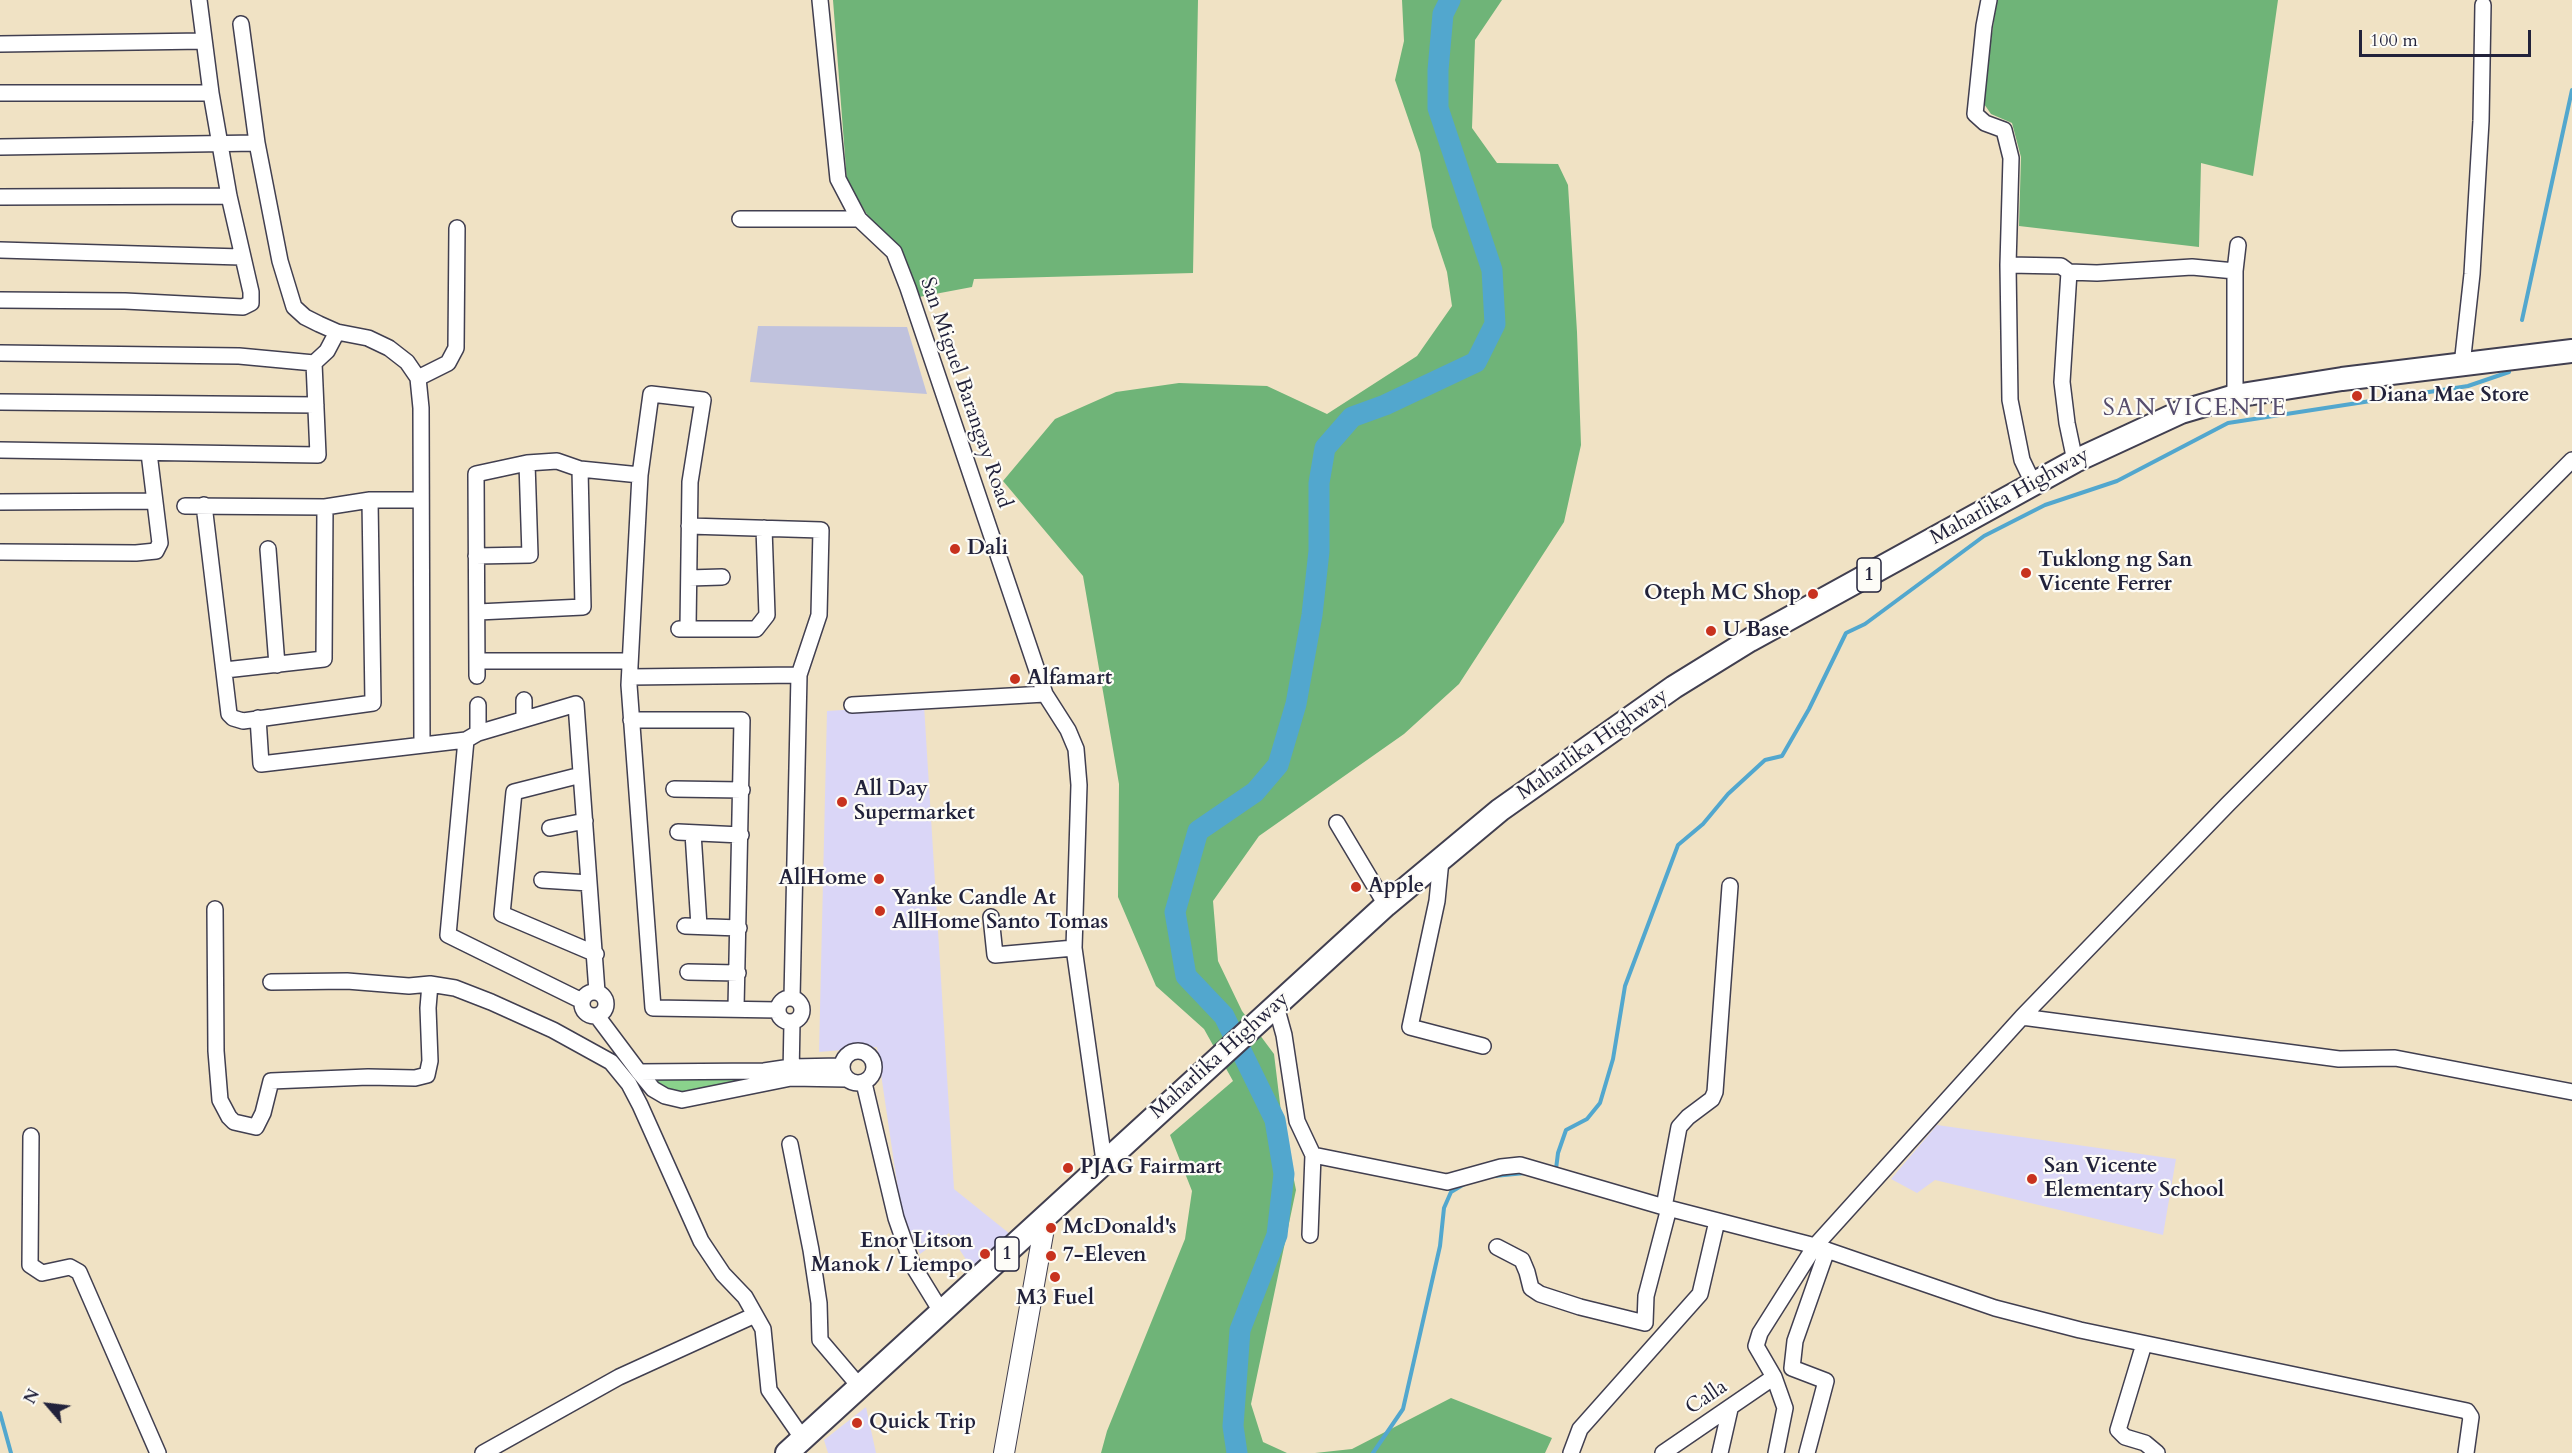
<!DOCTYPE html>
<html>
<head>
<meta charset="utf-8">
<style>
	body { margin:0 }
	#map { position:relative; width:2572px; height:1453px; overflow:hidden; background:#f0e2c4; font-family:Cardo,serif }
	canvas { display:block }
	.north { position:absolute; left:18px; top:1375px; width:60px; height:60px; -webkit-text-stroke:4px #fdfcf7; paint-order:stroke; rotate:298deg; font-size:16px; font-weight:700; line-height:24px; text-align:center; color:#22223b }
	.north::after { content:''; display:block; margin:auto; width:21px; height:27px; background:#22223b; clip-path:polygon(50% 0,100% 100%,50% 72%,0 100%) }
	.scale { position:absolute; left:2359px; top:30px; width:172px; height:27px; box-sizing:border-box; border:3px solid #22223b; border-top:0; padding-left:8px; font-size:18px; line-height:21px; white-space:nowrap; color:#22223b; -webkit-text-stroke:4px #fdfcf7; paint-order:stroke }
</style>
</head>
<body>
<div id="map">
<canvas width="2572" height="1453"></canvas>
<div class="north">N</div>
<div class="scale">100 m</div>
</div>
<script>
const ctx = document.querySelector('canvas').getContext('2d');
ctx.lineJoin = 'round';
function fillPath(path, color) {
  ctx.fillStyle = color;
  ctx.fill(path, 'evenodd');
}
function shape(rows) {
  const path = new Path2D();
  for (const r of rows) {
    if (r.length === 3) {
      path.moveTo(r[0] + r[2], r[1]);
      path.arc(r[0], r[1], r[2], 0, 2 * Math.PI);
      continue;
    }
    path.moveTo(r[0], r[1]);
    for (let i = 2; i < r.length; i += 2) path.lineTo(r[i], r[i + 1]);
  }
  return path;
}
function trace(path, color, width, dash) {
  ctx.strokeStyle = color;
  ctx.lineWidth = width;
  ctx.lineCap = dash ? 'butt' : 'round';
  ctx.setLineDash(dash || []);
  ctx.stroke(path);
}
function write(font, color, halo, rows, align = 'center') {
  ctx.font = font + ' Cardo,serif';
  ctx.lineWidth = 4.5;
  ctx.setLineDash([]);
  ctx.textBaseline = 'middle';
  ctx.strokeStyle = halo;
  ctx.fillStyle = color;
  for (const [text, x, y, turn = 0] of rows) {
    ctx.save();
    ctx.translate(x, y);
    ctx.rotate((+turn || 0) * Math.PI / 180);
    ctx.textAlign = isNaN(turn) ? turn : align;
    if (halo) ctx.strokeText(text, 0, 0);
    ctx.fillText(text, 0, 0);
    ctx.restore();
  }
}
fillPath(shape([
	[924,705,954,1189,1010,1234,972,1269,949,1233,920,1254,901,1210,877,1047,819,1052,827,711],
	[1937,1125,2176,1159,2163,1235,1935,1180,1917,1193,1891,1179],
	[866,1407,876,1453,828,1453,824,1440]
]), '#dad6f7');
fillPath(shape([
	[758,326,907,327,927,394,750,382]
]), '#c0c2dd');
fillPath(shape([
	[734,1076,734,1087,674,1094,657,1083,653,1077]
]), '#8ad28c');
fillPath(shape([
	[833,0,1198,0,1193,273,974,279,972,287,919,297,900,250,868,216,847,182],
	[1402,0,1502,0,1475,40,1472,128,1497,163,1558,164,1568,185,1577,332,1581,445,1564,522,1459,684,1404,734,1259,836,1213,901,1218,961,1242,1011,1274,1054,1282,1120,1296,1190,1251,1404,1263,1442,1287,1453,1101,1453,1107,1431,1185,1239,1192,1191,1170,1135,1233,1081,1204,1029,1156,986,1118,897,1119,784,1083,576,1003,481,1055,419,1116,392,1179,383,1267,386,1327,414,1417,356,1452,306,1447,272,1432,227,1420,153,1395,80,1404,41],
	[1997,0,2278,0,2253,176,2201,163,2199,247,2019,226,2021,157,2012,123,1991,114,1982,101],
	[1451,1398,1552,1438,1545,1453,1315,1453,1352,1449]
]), '#6fb478');
trace(shape([
	[2522,320,2572,90],
	[1553,1170,1556,1169,1558,1153,1566,1130,1587,1119,1600,1103,1613,1059,1625,986,1678,845,1703,824,1728,794,1765,760,1782,756,1809,709,1846,633,1865,624,1984,536,2045,505,2117,481,2228,423,2468,386,2509,372],
	[1494,1176,1525,1173],
	[0,1413,11,1453],
	[1373,1453,1403,1409,1440,1246,1444,1208,1451,1192,1466,1183]
]), '#52a7ce', 4);
trace(shape([
	[1237,1453,1233,1426,1240,1330,1277,1235,1284,1174,1275,1120,1224,1016,1186,976,1175,912,1198,831,1255,792,1278,765,1296,704,1312,615,1319,551,1319,483,1325,448,1352,417,1385,405,1476,362,1495,324,1492,270,1438,108,1438,70,1443,14,1450,0]
]), '#52a7ce', 21);
const minor = shape([
	[820,0,838,179,859,219,894,252,908,288,1045,694,1068,730,1076,749,1079,785,1074,948,1104,1161],
	[1989,0,1984,26,1975,114,1985,123,2004,130,2011,158,2008,265,2010,400,2022,460,2034,485],
	[241,24,257,143,280,261,294,307,305,317,319,324,337,332,368,338,389,348,407,362,418,378,421,408,422,745],
	[0,44,204,41],
	[0,93,211,93,199,0],
	[0,147,257,143],
	[0,197,229,196],
	[740,219,859,219],
	[0,250,241,257],
	[2008,265,2061,266,2069,272,2097,273,2192,267,2235,271,2235,396],
	[2235,271,2238,245],
	[2069,272,2062,382,2067,423,2075,461],
	[0,300,125,301,243,307,251,303,251,292,229,196,211,93],
	[0,353,239,356,314,363,327,351,337,332],
	[2462,365,2472,274,2481,121,2483,5],
	[418,378,448,363,456,348,457,228],
	[0,402,316,405],
	[0,450,318,455,314,363],
	[0,502,154,501],
	[204,505,229,714,233,718,243,721,373,703,370,500],
	[185,506,325,507,370,500,420,500],
	[689,526,821,530,819,615,799,675,792,998],
	[268,549,277,665],
	[0,552,136,553,156,551,160,543,149,453],
	[476,556,530,555,527,463],
	[689,578,722,577],
	[478,612,583,607,580,469],
	[688,628,690,482,703,400,651,394,640,475,629,685,653,1008,778,1010],
	[679,629,756,629,767,615,764,528],
	[478,661,630,661],
	[225,670,324,659,325,507],
	[477,676,476,474,527,463,557,461,580,469,640,475],
	[630,677,799,675],
	[478,705,478,733],
	[852,705,1045,694],
	[258,718,261,764,466,740,478,733,576,704,597,992],
	[524,719,524,700],
	[631,720,742,720,736,1008],
	[466,740,448,935,582,1001],
	[581,775,514,792,502,914,596,954],
	[674,789,742,790],
	[1337,823,1386,905],
	[550,828,585,821],
	[678,832,741,835],
	[693,833,699,926],
	[1441,860,1437,901,1410,1027,1483,1046],
	[542,880,589,883],
	[215,909,216,1051,220,1100,229,1117,234,1122,256,1127,263,1113,271,1081,368,1077,415,1078,427,1075,430,1061,428,1008,430,984,455,988,491,1002,553,1030,611,1062,629,1084,640,1105,701,1241,723,1274,745,1297,763,1329,769,1390,803,1439],
	[991,917,995,955,1074,948],
	[685,926,739,928],
	[688,972,738,973],
	[271,982,347,981,409,986,430,984],
	[594,1004,12],
	[790,1010,12],
	[1276,1006,1284,1035,1297,1121,1313,1155,1310,1235],
	[597,1016,639,1072,653,1089,665,1096,682,1100,791,1078,846,1079],
	[2022,1017,2339,1059,2395,1058,2572,1092],
	[858,1067,16],
	[639,1072,764,1071,791,1067,841,1066],
	[791,1076,792,1022],
	[864,1083,896,1218,912,1264,942,1313],
	[31,1136,30,1265,42,1273,70,1267,79,1272,158,1453],
	[790,1144,811,1250,819,1303,820,1340,860,1387],
	[1313,1155,1447,1182,1501,1167,1520,1165,1664,1207,1815,1246,1995,1308,2080,1330,2467,1411,2471,1417,2466,1453],
	[1664,1207,1679,1127,1688,1117,1712,1099,1715,1092,1730,886],
	[1497,1247,1522,1260,1527,1272,1531,1288,1540,1294,1580,1307,1645,1323,1646,1296,1669,1208],
	[2144,1344,2118,1430,2125,1437,2145,1443,2157,1453],
	[483,1453,619,1377,755,1315],
	[1571,1453,1580,1429,1700,1294,1717,1221],
	[1663,1453,1774,1377],
	[1720,1453,1730,1409],
	[1776,1453,1785,1408,1774,1377,1756,1346,1760,1333,1815,1246,2022,1017,2228,804,2572,460],
	[1807,1453,1826,1381,1792,1368,1795,1341,1827,1250]
]);
const major = shape([
	[1004,1453,1046,1217]
]);
const highway = shape([
	[787,1453,1386,905,1500,810,1674,687,1750,640,2075,461,2181,412,2235,396,2342,379,2572,351]
]);
trace(minor, '#413f50', 18);
trace(major, '#413f50', 22);
trace(highway, '#413f50', 26);
trace(minor, '#fff', 15);
trace(major, '#fff', 20);
trace(highway, '#fff', 22);
for (const [x, y, r, color] of [
	[2357,396,6,"#c8321e"],
	[955,549,6,"#c8321e"],
	[2026,573,6,"#c8321e"],
	[1813,594,6,"#c8321e"],
	[1711,631,6,"#c8321e"],
	[1015,679,6,"#c8321e"],
	[842,802,6,"#c8321e"],
	[879,879,6,"#c8321e"],
	[1356,887,6,"#c8321e"],
	[880,911,6,"#c8321e"],
	[1068,1168,6,"#c8321e"],
	[2032,1179,6,"#c8321e"],
	[1051,1228,6,"#c8321e"],
	[985,1254,6,"#c8321e"],
	[1051,1256,6,"#c8321e"],
	[1055,1277,6,"#c8321e"],
	[857,1423,6,"#c8321e"]
]) {
  const dot = new Path2D();
  dot.arc(x, y, r, 0, 2 * Math.PI);
  ctx.fillStyle = color;
  ctx.fill(dot);
  trace(dot, '#fdfcf7', 2);
}
for (const [x, y, w] of [
	[1869,575,24],
	[1007,1254,24]
]) {
  const box = new Path2D();
  box.roundRect(x - w / 2, y - 17, w, 34, 4.5);
  ctx.fillStyle = '#fdfcf7';
  ctx.fill(box);
  trace(box, '#22223b', 1.5);
}
write('bold 20px', '#22223b', null, [
	["1",1869,575],
	["1",1007,1254]
]);
write('21px', '#22223b', '#fdfcf7', [
	["San Miguel Barangay Road",965,393,71],
	["Maharlika Highway",2010,497,-29],
	["Maharlika Highway",1593,745,-35],
	["Maharlika Highway",1220,1056,-42],
	["Calla",1707,1398,-34]
]);
write('bold 21px', '#22223b', '#fdfcf7', [
	["Diana Mae Store",2369,396],
	["Dali",967,549],
	["Tuklong ng San",2038,561],
	["Vicente Ferrer",2038,585],
	["Oteph MC Shop",1801,594,"right"],
	["U Base",1723,631],
	["Alfamart",1027,679],
	["All Day",854,790],
	["Supermarket",854,814],
	["AllHome",867,879,"right"],
	["Apple",1368,887],
	["Yanke Candle At",892,899],
	["AllHome Santo Tomas",892,923],
	["San Vicente",2044,1167],
	["Elementary School",2044,1191],
	["PJAG Fairmart",1080,1168],
	["McDonald's",1063,1228],
	["Enor Litson",973,1242,"right"],
	["Manok / Liempo",973,1266,"right"],
	["7-Eleven",1063,1256],
	["M3 Fuel",1055,1299,"center"],
	["Quick Trip",869,1423]
], 'left');
ctx.letterSpacing = '1.5px';
write('24px', '#574e6e', '#fdfcf7', [
	["SAN VICENTE",2195,409]
]);
ctx.letterSpacing = '0px';
</script>
</body>
</html>
